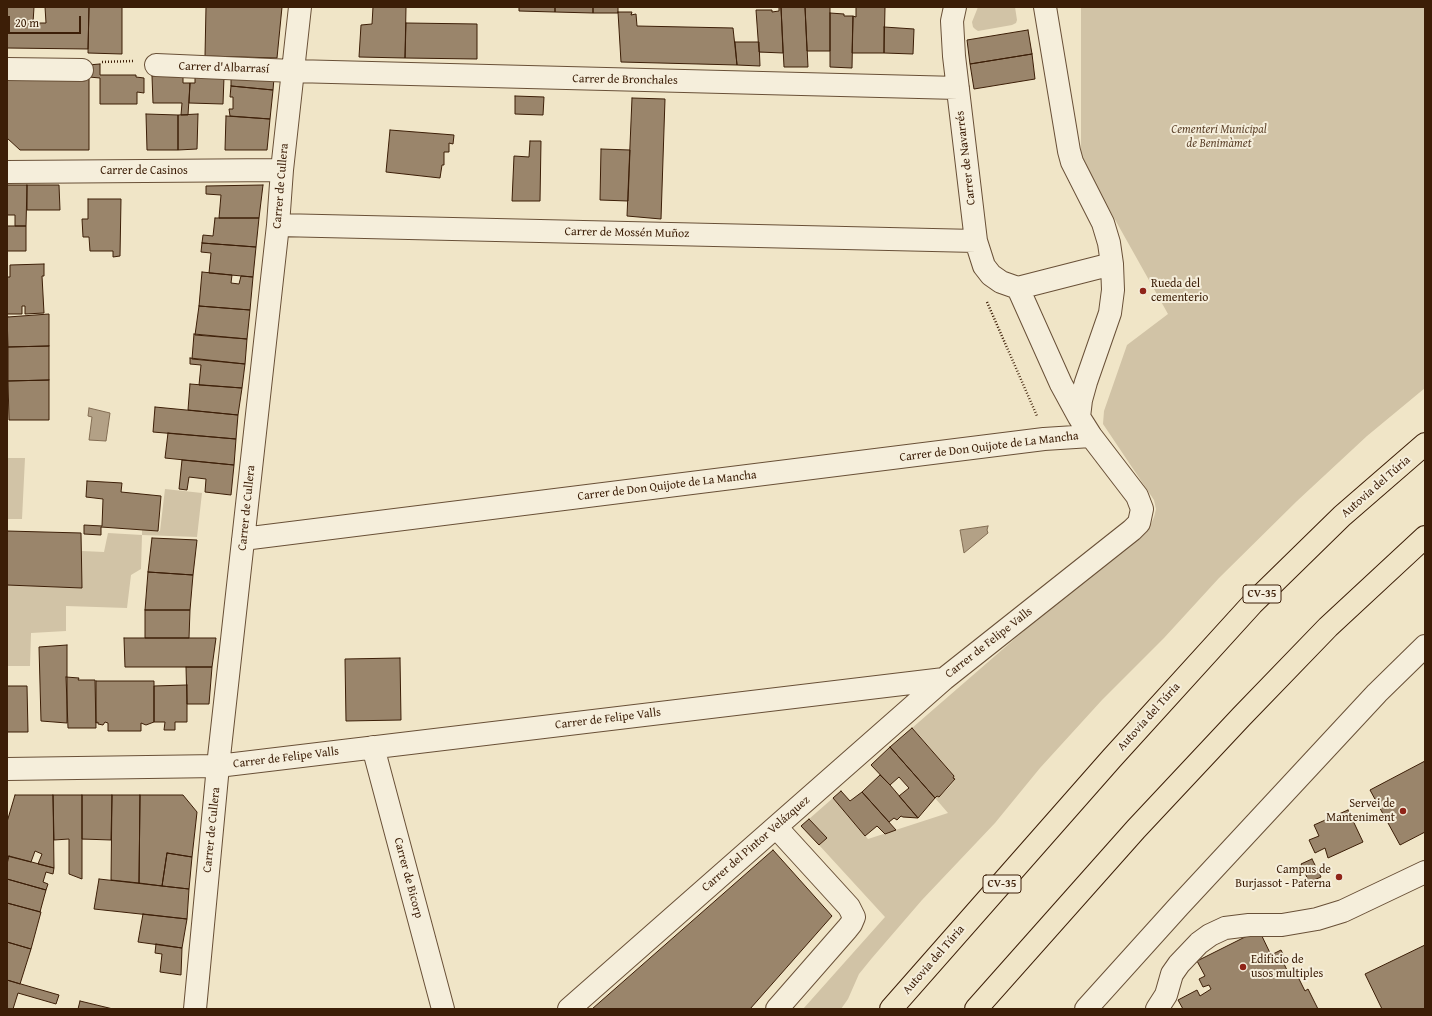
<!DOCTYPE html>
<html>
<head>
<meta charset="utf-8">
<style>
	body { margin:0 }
	#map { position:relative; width:1432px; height:1016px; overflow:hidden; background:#f0e5c7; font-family:"Gentium Book Plus",serif }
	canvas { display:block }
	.frame { position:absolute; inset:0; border:8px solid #3c1e07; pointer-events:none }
	.scale { position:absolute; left:8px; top:16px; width:73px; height:18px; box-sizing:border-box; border:2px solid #3c1e07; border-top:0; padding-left:5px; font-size:12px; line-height:14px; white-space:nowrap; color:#3c1e07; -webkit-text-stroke:3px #f5eedb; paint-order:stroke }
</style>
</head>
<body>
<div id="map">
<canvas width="1432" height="1016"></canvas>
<div class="frame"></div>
<div class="scale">20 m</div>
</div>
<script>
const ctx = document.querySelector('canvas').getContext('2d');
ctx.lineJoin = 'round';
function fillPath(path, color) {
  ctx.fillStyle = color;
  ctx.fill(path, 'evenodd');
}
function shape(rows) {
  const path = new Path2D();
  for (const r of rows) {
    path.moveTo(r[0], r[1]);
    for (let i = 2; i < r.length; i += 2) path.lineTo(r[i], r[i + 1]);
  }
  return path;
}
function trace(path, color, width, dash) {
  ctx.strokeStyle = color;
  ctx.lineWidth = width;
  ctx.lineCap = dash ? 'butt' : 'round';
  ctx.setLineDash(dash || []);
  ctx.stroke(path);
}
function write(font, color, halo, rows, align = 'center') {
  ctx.font = font + ' "Gentium Book Plus",serif';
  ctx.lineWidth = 4;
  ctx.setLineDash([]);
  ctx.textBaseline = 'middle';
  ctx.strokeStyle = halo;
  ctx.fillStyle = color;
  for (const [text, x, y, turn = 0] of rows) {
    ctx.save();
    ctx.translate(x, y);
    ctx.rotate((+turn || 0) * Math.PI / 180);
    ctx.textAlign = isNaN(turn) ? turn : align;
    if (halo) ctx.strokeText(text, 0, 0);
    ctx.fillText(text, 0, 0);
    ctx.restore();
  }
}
fillPath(shape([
	[978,7,1015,7,1017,20,1016,23,1012,25,978,31,975,29,973,27,972,22],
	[1081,7,1425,7,1425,388,1367,436,1297,501,1219,578,1164,638,1102,700,1040,768,995,823,922,900,872,958,859,974,848,999,841,1009,803,1009,885,917,819,845,827,838,809,819,833,798,868,839,948,813,935,798,937,796,939,797,951,785,955,780,953,778,954,776,912,728,1071,590,1142,533,1151,524,1154,517,1156,509,1154,500,1103,424,1104,411,1127,345,1168,314,1081,159],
	[7,458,25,458,22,519,7,519],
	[165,489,202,493,197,537,142,535,141,569,131,575,127,608,66,606,66,631,31,633,30,666,7,666,7,585,81,588,82,551,104,552,108,533,142,535,142,530,160,531]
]), '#d1c3a6');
const water = shape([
	[89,408,110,413,106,441,89,440,92,417,88,416,89,408],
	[988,526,987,530,988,533,964,553,960,530,988,526]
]);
fillPath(water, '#b3a186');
trace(water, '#836d53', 1);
const building = shape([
	[7,7,34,7,33,23,46,23,45,7,89,7,88,49,7,48,7,7],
	[89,7,122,7,122,54,88,53,89,7],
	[206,7,282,7,277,58,205,56,206,7],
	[373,7,406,7,405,58,359,57,361,25,372,24,373,7],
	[519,7,555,7,555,12,519,11,519,7],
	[555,7,593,7,593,13,555,12,555,7],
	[593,7,618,7,618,13,593,13,593,7],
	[779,7,781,7,783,53,759,52,756,10,772,10,772,12,779,11,779,7],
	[781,7,805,7,808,67,784,67,781,7],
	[805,7,830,7,830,51,807,51,805,7],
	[856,7,885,7,884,53,852,53,853,16,856,17,856,7],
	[618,12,632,12,631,15,636,14,637,26,733,28,737,65,621,62,618,12],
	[830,13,844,14,844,16,853,16,852,68,830,67,830,13],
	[406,23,477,24,477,59,405,58,406,23],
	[884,27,914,29,913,54,884,53,884,27],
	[1028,30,1032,54,970,64,967,40,1028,30],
	[735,42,759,42,760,66,737,65,735,42],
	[1032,54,1035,79,974,89,970,64,1032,54],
	[100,64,100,75,136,75,136,77,144,78,144,93,137,92,137,104,100,104,100,78,89,77,88,65,100,64],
	[7,74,89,75,89,150,20,150,7,138,7,74],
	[152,76,183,77,183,83,190,83,188,115,181,115,182,103,153,103,152,76],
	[195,77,224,77,223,104,189,103,190,83,195,83,195,77],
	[231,77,274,78,273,90,231,86,231,77],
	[231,86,273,90,270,119,230,116,229,109,233,109,233,97,230,97,231,86],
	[515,96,544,97,543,115,515,114,515,96],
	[632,98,665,99,661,219,627,216,632,98],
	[146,114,178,115,178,150,147,150,146,114],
	[198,114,197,149,178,150,178,115,198,114],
	[226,116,270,119,267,150,225,150,226,116],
	[390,130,454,135,453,144,449,143,449,152,444,152,444,165,442,165,440,178,386,172,390,130],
	[530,141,541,141,540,201,512,201,514,156,529,157,530,141],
	[601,149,630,150,628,201,600,200,601,149],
	[7,185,27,185,26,226,15,226,15,215,7,215,7,185],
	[27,185,59,185,60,210,27,210,27,185],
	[263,185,259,218,219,218,221,195,206,194,206,186,263,185],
	[88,199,121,199,120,256,113,257,113,251,90,251,89,237,83,237,82,219,88,219,88,199],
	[215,218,259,218,256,247,202,243,203,235,213,236,215,218],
	[7,226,26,226,26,251,7,251,7,226],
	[202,243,256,247,253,277,209,273,211,253,201,252,202,243],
	[44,264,44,276,42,276,44,313,25,314,25,306,22,306,22,314,7,314,7,277,10,277,10,265,44,264],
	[202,272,232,275,231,283,239,284,241,276,253,277,250,310,199,306,202,272],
	[199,306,250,310,247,339,195,335,199,306],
	[7,314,8,317,49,314,49,346,8,347,7,314],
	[194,334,247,339,245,364,192,359,194,334],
	[49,346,49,380,8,381,8,347,49,346],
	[190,358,245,364,242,388,199,385,201,365,190,364,190,358],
	[49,380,49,420,9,420,8,381,49,380],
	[190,384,242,388,238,415,188,410,190,384],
	[155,407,238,415,236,439,153,432,155,407],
	[168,433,236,439,234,465,165,458,168,433],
	[182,460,234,465,231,495,205,492,206,479,189,477,187,490,179,489,182,460],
	[87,481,122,483,121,492,161,496,158,531,101,527,101,535,84,534,84,525,102,526,103,499,86,497,87,481],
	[7,531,81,533,82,588,7,585,7,531],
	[152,538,197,540,193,575,148,572,152,538],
	[148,572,193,575,190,610,145,610,148,572],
	[145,610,190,610,189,638,145,638,145,610],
	[124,638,216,638,212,667,125,667,124,638],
	[67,645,67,723,41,721,39,647,67,645],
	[400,658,401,720,346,721,345,659,400,658],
	[186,667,212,667,209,704,187,704,186,667],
	[66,677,79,678,78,680,95,680,96,728,68,728,66,677],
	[96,681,154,681,154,722,146,725,141,723,141,731,108,731,108,723,105,722,103,725,98,724,98,722,96,723,96,681],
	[187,685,187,722,175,722,175,730,164,730,165,722,154,722,154,686,187,685],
	[7,686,27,686,28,732,7,732,7,686],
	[912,728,954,776,953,778,955,779,939,797,937,796,935,798,890,747,912,728],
	[890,747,935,798,918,818,899,796,909,788,899,777,890,785,871,765,890,747],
	[1425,761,1425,832,1400,845,1370,790,1425,761],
	[880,775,890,785,918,818,903,817,901,816,897,820,894,818,889,822,862,792,880,775],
	[841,791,850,801,862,792,896,830,885,834,877,826,865,836,833,798,841,791],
	[15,795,53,795,54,868,38,864,42,854,35,851,31,862,7,856,7,822,15,795],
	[53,795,82,795,82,879,69,874,69,839,54,840,53,795],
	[82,795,112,795,111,840,82,839,82,795],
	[112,795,140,795,139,883,111,880,112,795],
	[140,795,183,795,197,812,192,857,167,853,162,886,139,883,140,795],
	[1348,810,1363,842,1328,858,1325,848,1315,853,1309,840,1319,836,1314,825,1348,810],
	[809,819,827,838,819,845,801,826,809,819],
	[773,850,832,916,750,1009,592,1009,773,850],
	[167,853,192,857,189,889,162,886,167,853],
	[9,856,54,868,53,874,46,872,43,882,48,884,46,890,7,879,7,864,9,856],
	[1312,859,1321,877,1309,882,1301,864,1312,859],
	[7,879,46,890,40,912,7,903,7,879],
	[99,879,189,889,187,919,94,909,99,879],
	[7,903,41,912,31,949,7,942,7,903],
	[143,914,187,919,182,948,138,942,143,914],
	[1259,930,1271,955,1281,950,1286,961,1283,962,1289,974,1295,971,1305,991,1308,989,1318,1009,1183,1009,1178,1000,1197,990,1200,996,1211,989,1209,985,1203,987,1199,979,1205,976,1197,961,1259,930],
	[7,942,31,949,20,984,7,980,7,942],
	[156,944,182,948,181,975,160,972,162,954,155,953,156,944],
	[1425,945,1425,1009,1382,1009,1365,974,1425,945],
	[7,980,59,995,56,1004,18,993,13,1009,7,1009,7,980],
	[80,1001,113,1009,78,1009,80,1001]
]);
fillPath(building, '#9a856b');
trace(building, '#3c1e07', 1);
const minor = shape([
	[955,7,952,21,954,56,976,241,984,266,991,275,1001,282,1018,288,1112,264],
	[1045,7,1069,151,1072,162,1103,223,1109,243,1112,264,1113,290,1110,313,1086,382,1081,400,1079,417],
	[156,65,293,71,958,88],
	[7,69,82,70],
	[7,172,282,170],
	[278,225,976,241],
	[243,539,1044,439,1091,436],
	[373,747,443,1009],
	[7,769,218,766,944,679],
	[776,827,849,907,854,917,851,924,847,929,777,1009],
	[195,1009,218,766,278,225,282,170,300,7],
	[569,1009,944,679,1132,530,1139,523,1142,509,1137,496,1091,436,1079,417,1061,384,1018,288],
	[1086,1009,1179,906,1377,693,1425,646],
	[1157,1009,1166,995,1172,974,1179,964,1199,943,1210,935,1225,928,1249,925,1282,925,1317,919,1343,911,1425,872]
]);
const highway = shape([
	[891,1009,1112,758,1252,604,1342,516,1425,444],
	[976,1009,1136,829,1241,717,1328,627,1425,537]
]);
trace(minor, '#695037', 24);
trace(highway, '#3c1e07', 24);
trace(shape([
	[102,62,133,61],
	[987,302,1037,416]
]), '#3c1e07', 2.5, [1, 2]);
trace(minor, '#f5eedb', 22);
trace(highway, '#f0e5c7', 22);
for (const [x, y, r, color] of [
	[1143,291,4,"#8f2418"],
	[1403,811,4,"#8f2418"],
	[1339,877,4,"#8f2418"],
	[1243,967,4,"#8f2418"]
]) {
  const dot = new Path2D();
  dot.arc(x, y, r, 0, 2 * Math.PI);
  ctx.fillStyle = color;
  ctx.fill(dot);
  trace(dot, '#f5eedb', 1.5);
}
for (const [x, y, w] of [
	[1262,594,38],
	[1002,884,38]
]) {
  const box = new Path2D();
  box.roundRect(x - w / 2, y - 9, w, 18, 3);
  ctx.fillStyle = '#f5eedb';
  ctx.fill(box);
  trace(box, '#3c1e07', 1);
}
write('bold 11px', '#3c1e07', null, [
	["CV-35",1262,594],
	["CV-35",1002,884]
]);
write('12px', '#3c1e07', '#f5eedb', [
	["Carrer d'Albarrasí",224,68,2],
	["Carrer de Bronchales",625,80,1],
	["Carrer de Navarrés",966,158,-97],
	["Carrer de Casinos",144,171],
	["Carrer de Cullera",281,186,-85],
	["Carrer de Mossén Muñoz",627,233,1],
	["Carrer de Don Quijote de La Mancha",989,447,-7],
	["Carrer de Don Quijote de La Mancha",667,486,-7],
	["Autovia del Túria",1376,487,-41],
	["Carrer de Cullera",247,508,-84],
	["Carrer de Felipe Valls",989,643,-38],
	["Autovia del Túria",1149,717,-48],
	["Carrer de Felipe Valls",608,719,-7],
	["Carrer de Felipe Valls",286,758,-7],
	["Carrer de Cullera",212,830,-84],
	["Carrer del Pintor Velázquez",756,844,-41],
	["Carrer de Bicorp",408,878,75],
	["Autovia del Túria",934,960,-49]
]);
write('italic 12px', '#61472f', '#f5eedb', [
	["Cementeri Municipal",1219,130],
	["de Benimàmet",1219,144]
]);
write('12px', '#3c1e07', '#f5eedb', [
	["Rueda del",1151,284],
	["cementerio",1151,298],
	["Servei de",1395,804,"right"],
	["Manteniment",1395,818,"right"],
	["Campus de",1331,870,"right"],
	["Burjassot - Paterna",1331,884,"right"],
	["Edificio de",1251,960],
	["usos multiples",1251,974]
], 'left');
</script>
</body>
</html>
